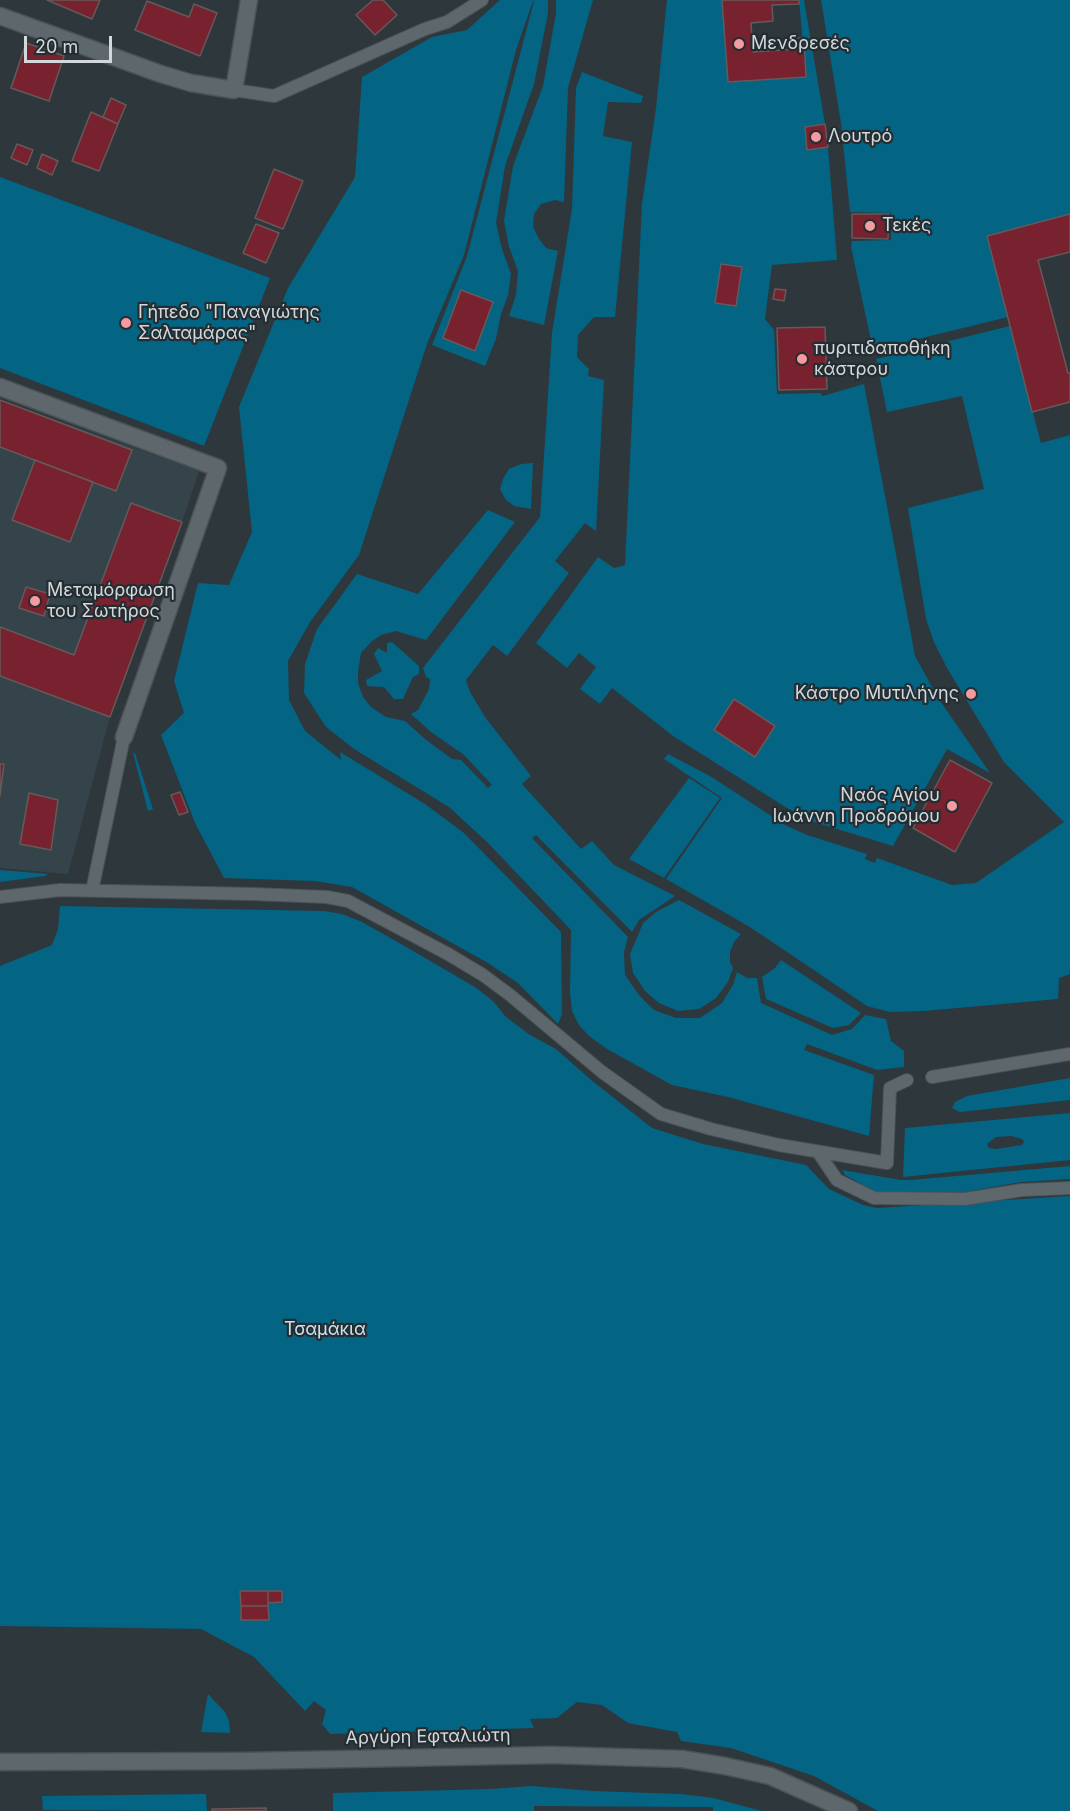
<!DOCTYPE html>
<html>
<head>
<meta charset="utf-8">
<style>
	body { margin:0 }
	#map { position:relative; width:1070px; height:1811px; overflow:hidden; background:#2e373b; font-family:Inter,sans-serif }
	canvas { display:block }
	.scale { position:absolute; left:24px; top:36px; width:88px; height:27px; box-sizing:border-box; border:3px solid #d2d8db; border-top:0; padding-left:8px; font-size:18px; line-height:21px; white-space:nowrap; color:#d2d8db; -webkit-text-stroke:4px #242d31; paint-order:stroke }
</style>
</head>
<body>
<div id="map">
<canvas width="1070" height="1811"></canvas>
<div class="scale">20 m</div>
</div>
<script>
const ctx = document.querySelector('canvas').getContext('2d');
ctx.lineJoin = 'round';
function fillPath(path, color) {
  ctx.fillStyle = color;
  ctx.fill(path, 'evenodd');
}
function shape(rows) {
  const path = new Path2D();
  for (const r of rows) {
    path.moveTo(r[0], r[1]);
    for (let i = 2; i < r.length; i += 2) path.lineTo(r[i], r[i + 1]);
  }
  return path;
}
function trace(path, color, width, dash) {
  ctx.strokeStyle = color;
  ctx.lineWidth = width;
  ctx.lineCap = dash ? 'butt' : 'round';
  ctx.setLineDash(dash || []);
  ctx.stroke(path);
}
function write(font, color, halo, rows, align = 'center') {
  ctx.font = font + ' Inter,sans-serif';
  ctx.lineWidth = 4.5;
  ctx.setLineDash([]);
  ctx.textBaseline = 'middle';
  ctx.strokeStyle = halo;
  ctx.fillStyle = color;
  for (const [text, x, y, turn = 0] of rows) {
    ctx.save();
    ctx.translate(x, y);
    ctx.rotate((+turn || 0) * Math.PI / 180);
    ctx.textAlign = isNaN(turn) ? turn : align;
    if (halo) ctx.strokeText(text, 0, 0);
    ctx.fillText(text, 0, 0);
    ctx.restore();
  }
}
fillPath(shape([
	[0,400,199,471,182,522,110,717,68,874,0,868]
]), '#35434b');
fillPath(shape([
	[500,0,548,0,548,13,534,84,505,166,496,223,502,249,511,274,508,295,501,314,496,339,485,366,432,345,467,256,534,1,533,1,516,50,464,255,427,344,359,555,310,622,288,661,289,700,305,731,341,760,340,752,425,804,464,833,561,932,562,1014,558,1024,518,983,488,963,352,887,315,881,224,878,195,823,161,735,184,713,174,681,198,583,229,585,252,532,239,407,288,288,355,177,362,77,432,37,467,30],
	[556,0,593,0,568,88,564,202,555,200,541,204,534,214,533,227,539,239,546,248,558,251,544,325,509,316,516,295,518,271,509,247,504,221,513,166,543,86,556,13],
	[667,0,722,0,728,82,806,77,799,0,804,0,825,124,805,127,807,149,828,147,837,260,772,265,765,319,774,330,777,394,820,393,823,396,864,384,915,656,938,698,990,773,947,749,893,846,814,822,787,808,673,736,612,688,600,704,580,689,596,667,579,653,567,668,536,643,598,557,614,568,625,565,642,204,656,108],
	[821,0,1070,0,1070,214,987,236,1008,317,873,350,851,247,852,241,891,240,891,213,850,212,841,123],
	[582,72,643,96,641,103,608,102,603,136,632,142,615,317,594,317,578,335,577,357,589,369,588,376,604,380,596,531,585,523,555,561,569,573,507,656,493,645,466,680,470,692,485,717,531,776,522,784,581,849,592,841,614,865,675,896,639,920,632,932,536,835,532,838,628,937,624,952,625,975,639,995,654,1010,676,1018,700,1018,722,1003,733,985,737,972,747,978,757,978,761,1003,832,1035,852,1029,865,1015,886,1019,891,1041,904,1051,904,1067,877,1070,807,1044,804,1050,874,1075,869,1136,728,1097,672,1085,607,1049,589,1036,579,1025,572,1011,570,993,571,930,488,843,449,807,354,749,326,727,304,693,305,664,317,629,357,574,418,594,488,510,515,522,426,640,396,631,381,635,371,642,361,653,358,671,358,683,363,697,371,707,386,717,405,721,425,739,452,759,461,760,488,788,492,785,464,755,431,732,411,714,418,710,429,689,430,679,426,677,423,668,540,517,552,333,572,209,576,88],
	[0,177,270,278,204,446,0,368],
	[1010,326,1041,443,1070,435,1070,974,1059,978,1058,999,924,1011,890,1012,867,1006,750,927,666,879,722,798,664,759,668,754,710,776,785,825,807,835,867,854,865,859,875,863,877,858,952,885,976,883,1064,822,1004,762,947,668,934,642,926,619,908,508,984,489,962,396,887,412,876,359],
	[533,463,531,509,514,506,506,500,500,489,503,479,509,469,521,464],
	[392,642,419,666,419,674,413,677,403,699,394,699,384,687,367,686,366,680,382,671,374,654,378,648,387,653,387,643],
	[133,753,135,753,153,809,148,811],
	[689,778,720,798,664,878,629,859],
	[0,870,48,874,45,876,0,882],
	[679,900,741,934,734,942,730,952,730,962,733,968,728,982,716,998,699,1009,678,1011,659,1003,645,991,633,973,630,954,643,923,656,912],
	[60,906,324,911,342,914,362,922,401,944,475,987,493,1001,506,1017,530,1035,556,1049,590,1079,652,1128,703,1144,806,1165,829,1189,863,1205,877,1208,1070,1196,1070,1811,878,1811,814,1776,731,1748,681,1741,677,1732,628,1723,602,1705,577,1702,557,1718,530,1719,534,1728,330,1734,322,1724,326,1710,314,1701,305,1711,254,1657,201,1629,0,1626,0,966,52,945,58,929],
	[781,960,861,1013,849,1025,833,1028,766,999,762,977,775,968],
	[1070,1078,1070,1100,960,1112,952,1108,955,1102,967,1096],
	[1070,1113,1070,1160,903,1177,905,1128],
	[1011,1136,1022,1139,1024,1142,1022,1145,996,1149,989,1148,987,1144,996,1137],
	[1070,1166,1070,1179,1021,1182,965,1192,898,1193,877,1193,845,1175,842,1170,901,1180,911,1180],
	[208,1694,225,1712,229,1721,230,1733,201,1732],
	[531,1786,594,1791,681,1794,713,1798,762,1811,713,1811,713,1807,534,1806,534,1811,333,1811,333,1793,491,1789],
	[206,1794,207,1811,43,1810,42,1796]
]), '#046484');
const building = shape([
	[47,0,100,0,92,19,47,0],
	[373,0,383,0,397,15,375,35,356,15,373,0],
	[722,0,799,0,799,4,772,5,773,21,751,23,753,52,797,49,796,38,804,38,806,77,728,82,722,0],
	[147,1,189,17,194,4,217,13,200,56,135,30,147,1],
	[26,43,64,56,49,101,11,88,26,43],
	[111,98,126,105,118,124,103,117,111,98],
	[91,112,118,124,99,171,72,161,91,112],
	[825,124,828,147,807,150,805,127,825,124],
	[17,144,33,150,27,165,11,158,17,144],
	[42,154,58,161,52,175,37,168,42,154],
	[274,169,303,181,283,229,255,218,274,169],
	[852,214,889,214,888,239,852,238,852,214],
	[1070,214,1070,252,1038,260,1068,373,1070,373,1070,402,1032,412,987,236,1070,214],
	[256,224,279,233,266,263,243,253,256,224],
	[721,264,742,267,736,306,715,303,721,264],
	[775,289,786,290,784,301,773,299,775,289],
	[461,290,493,302,475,351,443,338,461,290],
	[825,327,827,389,779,390,777,328,825,327],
	[0,400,132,450,116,491,0,447,0,400],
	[35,460,93,482,70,542,12,520,35,460],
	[131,503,182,522,110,717,0,676,0,627,74,655,131,503],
	[26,587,50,594,44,616,19,608,26,587],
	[734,699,775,726,755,757,714,730,734,699],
	[950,760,992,783,955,852,913,828,950,760],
	[0,764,4,764,0,796,0,764],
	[180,792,188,812,179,815,171,795,180,792],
	[29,793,58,800,51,850,20,844,29,793],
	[240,1591,268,1591,268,1606,241,1606,240,1591],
	[268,1591,282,1591,282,1602,268,1603,268,1591],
	[241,1606,268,1606,269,1620,241,1620,241,1606],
	[266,1808,266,1811,212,1811,212,1809,266,1808]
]);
fillPath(building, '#78212f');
trace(building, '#655a5a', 1.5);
const service = shape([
	[234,90,274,96,425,29,447,22,482,0],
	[92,891,124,737],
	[0,897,60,890,253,894,327,897,348,901,448,954,483,975,510,995,602,1072,661,1114,711,1129,779,1145,887,1163,890,1088,907,1080],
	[932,1077,1070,1054],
	[818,1152,837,1180,874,1198,965,1199,1022,1190,1070,1188]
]);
const minor = shape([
	[0,16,161,74,191,83,234,90,249,0],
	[0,387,218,468,124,737],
	[0,1762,245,1761,552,1755,682,1759,725,1766,770,1776,849,1811]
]);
trace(service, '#4b5256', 14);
trace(minor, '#4b5256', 19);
trace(service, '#5e686c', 12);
trace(minor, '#5e686c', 16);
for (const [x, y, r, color] of [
	[739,44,6,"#f49aa0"],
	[816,137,6,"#f49aa0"],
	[870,226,6,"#f49aa0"],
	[126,323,6,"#f49aa0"],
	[802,359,6,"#f49aa0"],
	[35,601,6,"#f49aa0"],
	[971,694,6,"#f49aa0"],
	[952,806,6,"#f49aa0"]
]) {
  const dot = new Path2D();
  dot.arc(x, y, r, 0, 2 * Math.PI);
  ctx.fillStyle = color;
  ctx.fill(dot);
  trace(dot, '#242d31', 2);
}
write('18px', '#d2d8db', '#242d31', [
	["Μενδρεσές",751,44],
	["Λουτρό",828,137],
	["Τεκές",882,226],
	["Γήπεδο \"Παναγιώτης",138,313],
	["Σαλταμάρας\"",138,334],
	["πυριτιδαποθήκη",814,349],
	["κάστρου",814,370],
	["Μεταμόρφωση",47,591],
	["του Σωτήρος",47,612],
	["Κάστρο Μυτιλήνης",959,694,"right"],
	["Ναός Αγίου",940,796,"right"],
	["Ιωάννη Προδρόμου",940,817,"right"]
], 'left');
write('18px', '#cbe3ef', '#242d31', [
	["Τσαμάκια",325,1330]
]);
write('18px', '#d2d8db', '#242d31', [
	["Αργύρη Εφταλιώτη",428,1737,-1]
]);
</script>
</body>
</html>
